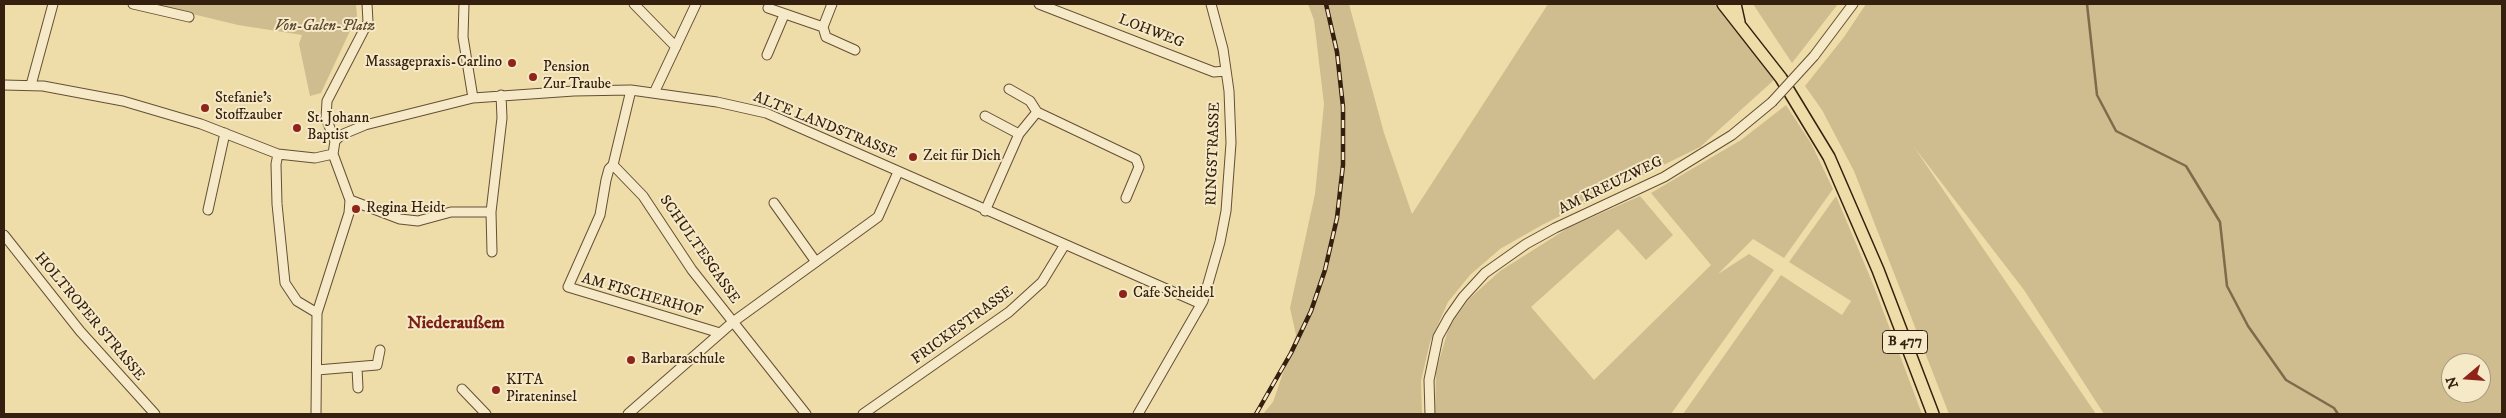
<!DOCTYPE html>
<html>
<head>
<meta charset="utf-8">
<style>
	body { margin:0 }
	#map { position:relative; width:2506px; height:418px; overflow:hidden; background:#efdda9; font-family:"IM FELL DW Pica",serif }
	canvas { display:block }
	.frame { position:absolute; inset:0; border:5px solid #35200f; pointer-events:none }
	.north { position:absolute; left:2441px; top:353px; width:50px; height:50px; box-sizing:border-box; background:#f5e9c7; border:1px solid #a8997d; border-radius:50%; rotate:252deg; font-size:14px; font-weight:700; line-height:20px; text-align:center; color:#35200f }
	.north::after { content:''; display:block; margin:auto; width:18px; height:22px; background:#8f2418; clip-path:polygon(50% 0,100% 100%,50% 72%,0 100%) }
</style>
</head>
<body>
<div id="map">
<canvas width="2506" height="418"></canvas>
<div class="frame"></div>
<div class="north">N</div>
</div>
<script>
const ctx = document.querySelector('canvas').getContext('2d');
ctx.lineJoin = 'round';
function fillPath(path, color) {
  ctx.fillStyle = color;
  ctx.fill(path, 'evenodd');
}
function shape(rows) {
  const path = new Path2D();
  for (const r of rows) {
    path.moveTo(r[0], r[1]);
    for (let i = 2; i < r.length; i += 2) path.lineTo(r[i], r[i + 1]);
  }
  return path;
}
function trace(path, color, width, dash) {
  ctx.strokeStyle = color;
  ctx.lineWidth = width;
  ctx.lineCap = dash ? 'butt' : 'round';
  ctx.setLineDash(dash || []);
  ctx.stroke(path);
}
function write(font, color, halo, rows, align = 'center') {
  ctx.font = font + ' "IM FELL DW Pica",serif';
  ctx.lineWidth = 4;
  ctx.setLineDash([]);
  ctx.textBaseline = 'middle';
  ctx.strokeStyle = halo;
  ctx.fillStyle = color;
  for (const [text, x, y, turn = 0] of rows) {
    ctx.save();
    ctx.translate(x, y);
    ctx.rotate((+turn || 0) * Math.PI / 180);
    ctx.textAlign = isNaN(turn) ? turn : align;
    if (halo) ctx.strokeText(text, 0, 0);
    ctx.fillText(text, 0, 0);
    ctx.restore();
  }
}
fillPath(shape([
	[151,4,356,4,357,16,321,93,310,96,299,44,302,35,238,25],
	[1308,4,1349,4,1384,133,1412,214,1548,4,1714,4,1774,80,1700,147,1542,225,1500,249,1470,275,1448,302,1430,342,1421,381,1422,414,1263,414,1273,402,1296,335,1290,308,1315,194,1324,104,1314,20],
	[1753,4,1838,4,1792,63],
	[1866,4,2502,4,2502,414,2104,414,2024,290,1914,147,2096,414,1949,414,1854,171,1822,110,1805,86,1844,37],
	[2451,363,2481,363,2481,393,2451,393],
	[1786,105,1811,143,1833,189,1784,258,1753,239,1718,274,1749,254,1774,270,1671,414,1435,414,1436,371,1449,327,1469,299,1500,271,1568,228,1640,196,1673,235,1646,260,1618,229,1531,307,1594,380,1711,265,1651,193,1741,140],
	[1836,196,1873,284,1922,414,1683,414,1781,275,1842,315,1851,301,1789,262]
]), '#cfbd8f');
trace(shape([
	[2087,4,2097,95,2116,131,2186,166,2220,222,2227,286,2248,326,2286,380,2334,408,2338,414]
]), '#7f6b4c', 2.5);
const minor = shape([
	[133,4,189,17],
	[464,4,463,37,473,98],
	[634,4,676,47],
	[832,4,823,27,826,37,855,50],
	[1039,4,1214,72,1226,71],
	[768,8,823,27],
	[767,55,784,15],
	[1814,56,1853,4],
	[4,85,43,86,123,101,201,124,278,154,315,158,333,154],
	[31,85,53,4],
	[1009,89,1030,101,1037,112],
	[631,90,613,165,609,169,606,180,600,215,568,287,720,333],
	[654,93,696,4],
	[985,116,1019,134],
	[335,141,326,118,327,101,368,22,367,4],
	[278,154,276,164,277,204,285,283,297,301,317,313],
	[333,154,335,141,341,135,365,125,473,98,574,91,631,90,717,102,766,113,1201,304],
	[613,165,643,196,692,270,806,414],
	[350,200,400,219,418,221,451,212,491,212],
	[774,203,816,262],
	[208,210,225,133],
	[985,211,1019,134,1037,112,1136,159,1139,167,1126,198],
	[4,235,80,331,155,414],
	[492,252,491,212,502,118,501,95],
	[357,368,358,388],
	[317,370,377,365,380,350],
	[462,389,486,414],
	[316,414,317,313,349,213,350,200,333,154],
	[628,414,733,322,878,217,898,172],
	[863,414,1009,312,1042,282,1064,246],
	[1138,414,1203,301,1220,242,1226,211,1231,143,1229,91,1223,49,1211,4],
	[1430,414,1429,380,1438,337,1449,317,1463,297,1485,273,1526,244,1555,228,1664,177,1732,135,1772,102]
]);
const major = shape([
	[1723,4,1781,78,1829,157,1878,270,1933,414],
	[1735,4,1739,22]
]);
trace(minor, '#644f36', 11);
trace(major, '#35200f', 14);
trace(minor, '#f5e9c7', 9);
trace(major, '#efdda9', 11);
const rail = shape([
	[1256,414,1291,353,1311,311,1325,270,1337,218,1343,165,1343,107,1337,52,1326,4]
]);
trace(rail, '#35200f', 4.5);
trace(rail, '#f5e9c7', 2.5, [8]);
const minorBridge = shape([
	[1772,102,1814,56]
]);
trace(minorBridge, '#644f36', 11, []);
trace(minorBridge, '#f5e9c7', 9);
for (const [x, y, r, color] of [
	[512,63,5,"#8f2418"],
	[533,77,5,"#8f2418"],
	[205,108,5,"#8f2418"],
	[297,128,5,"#8f2418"],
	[913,157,5,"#8f2418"],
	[356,209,5,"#8f2418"],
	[1123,294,5,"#8f2418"],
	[631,360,5,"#8f2418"],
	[496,390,5,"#8f2418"]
]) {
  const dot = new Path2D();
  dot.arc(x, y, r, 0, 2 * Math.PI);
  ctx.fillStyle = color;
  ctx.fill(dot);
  trace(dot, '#f5e9c7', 2);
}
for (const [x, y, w] of [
	[1905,342,45]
]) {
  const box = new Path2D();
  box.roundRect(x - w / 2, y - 11.5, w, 23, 4);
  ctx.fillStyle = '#f5e9c7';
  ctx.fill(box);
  trace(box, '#35200f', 1);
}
write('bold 14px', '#35200f', null, [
	["B 477",1905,342]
]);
write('italic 15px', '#5c472f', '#f5e9c7', [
	["Von-Galen-Platz",325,27]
]);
write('15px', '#35200f', '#f5e9c7', [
	["LOHWEG",1151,32,21],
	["ALTE LANDSTRASSE",825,126,22],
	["RINGSTRASSE",1214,154,-88],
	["AM KREUZWEG",1611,186,-26],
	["SCHULTESGASSE",699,250,55],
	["AM FISCHERHOF",642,296,16],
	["HOLTROPER STRASSE",89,317,50],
	["FRICKESTRASSE",963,326,-36]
]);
write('15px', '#35200f', '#f5e9c7', [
	["Massagepraxis-Carlino",502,63,"right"],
	["Pension",543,68],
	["Zur Traube",543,85],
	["Stefanie's",215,99],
	["Stoffzauber",215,116],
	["St. Johann",307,119],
	["Baptist",307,136],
	["Zeit für Dich",923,157],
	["Regina Heidt",366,209],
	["Cafe Scheidel",1133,294],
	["Barbaraschule",641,360],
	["KITA",506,381],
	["Pirateninsel",506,398]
], 'left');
write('bold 18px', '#7a1f14', '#f5e9c7', [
	["Niederaußem",456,324]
]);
</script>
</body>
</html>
